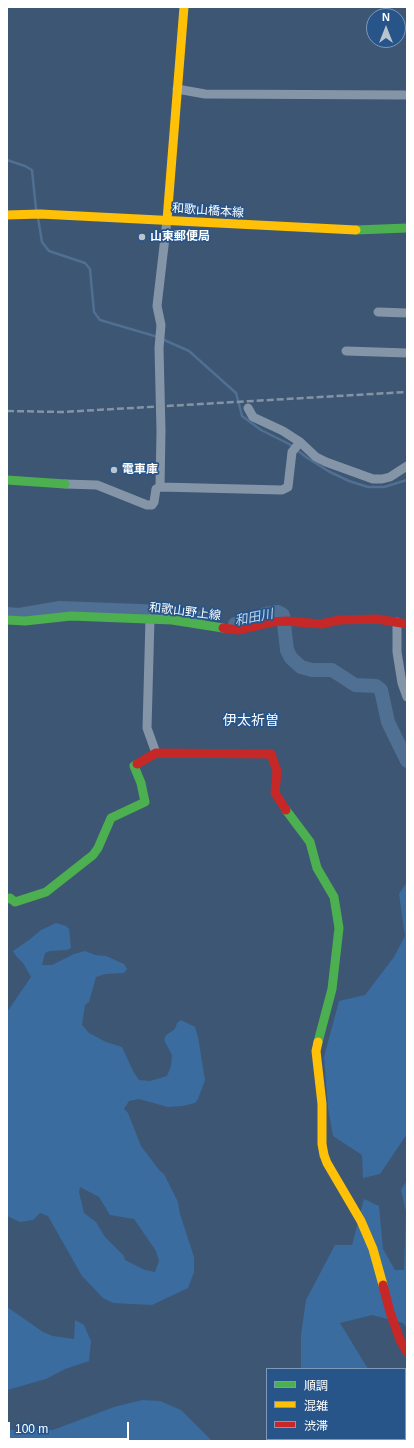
<!DOCTYPE html>
<html>
<head>
<meta charset="utf-8">
<style>
	body { margin:0 }
	#map { position:relative; width:414px; height:1448px; overflow:hidden; background:#3d5673; font-family:Arial,"Noto Sans JP",sans-serif }
	canvas { display:block }
	.frame { position:absolute; inset:0; border:8px solid #fff; pointer-events:none }
	.legend { position:absolute; left:266px; top:1368px; width:140px; height:72px; box-sizing:border-box; background:#275589; border:1px solid #7d99b8; margin:0; padding:5px 7px; list-style:none; font-size:12px; color:#fff }
	.legend li { display:flex; align-items:center; gap:8px; height:20px }
	.legend b { width:20px; border:1px solid #7d99b8 }
	.north { position:absolute; left:366px; top:8px; width:40px; height:40px; box-sizing:border-box; background:#275589; border:1px solid #7d99b8; border-radius:50%; rotate:0deg; font-size:11px; font-weight:700; line-height:16px; text-align:center; color:#fff }
	.north::after { content:''; display:block; margin:auto; width:14px; height:18px; background:#bbc4ce; clip-path:polygon(50% 0,100% 100%,50% 72%,0 100%) }
	.scale { position:absolute; left:8px; top:1422px; width:121px; height:18px; box-sizing:border-box; border:2px solid #fff; border-top:0; padding-left:5px; font-size:12px; line-height:14px; white-space:nowrap; color:#fff; -webkit-text-stroke:3px #275589; paint-order:stroke }
</style>
</head>
<body>
<div id="map">
<canvas width="414" height="1448"></canvas>
<div class="frame"></div>
<ul class="legend">
<li><b style="height:5px;background:#4caf50"></b>順調</li>
<li><b style="height:5px;background:#ffc107"></b>混雑</li>
<li><b style="height:5px;background:#c62828"></b>渋滞</li>
</ul>
<div class="north">N</div>
<div class="scale">100 m</div>
</div>
<script>
const ctx = document.querySelector('canvas').getContext('2d');
ctx.lineJoin = 'round';
function fillPath(path, color) {
  ctx.fillStyle = color;
  ctx.fill(path, 'evenodd');
}
function shape(rows) {
  const path = new Path2D();
  for (const r of rows) {
    path.moveTo(r[0], r[1]);
    for (let i = 2; i < r.length; i += 2) path.lineTo(r[i], r[i + 1]);
  }
  return path;
}
function trace(path, color, width, dash) {
  ctx.strokeStyle = color;
  ctx.lineWidth = width;
  ctx.lineCap = dash ? 'butt' : 'round';
  ctx.setLineDash(dash || []);
  ctx.stroke(path);
}
function write(font, color, halo, rows, align = 'center') {
  ctx.font = font + ' Arial,"Noto Sans JP",sans-serif';
  ctx.lineWidth = 3.5;
  ctx.setLineDash([]);
  ctx.textBaseline = 'middle';
  ctx.strokeStyle = halo;
  ctx.fillStyle = color;
  for (const [text, x, y, turn = 0] of rows) {
    ctx.save();
    ctx.translate(x, y);
    ctx.rotate((+turn || 0) * Math.PI / 180);
    ctx.textAlign = isNaN(turn) ? turn : align;
    if (halo) ctx.strokeText(text, 0, 0);
    ctx.fillText(text, 0, 0);
    ctx.restore();
  }
}
fillPath(shape([
	[407,882,407,1134,380,1174,363,1178,362,1155,333,1136,328,1108,324,1057,339,1001,365,995,394,957,405,936,399,894],
	[56,923,66,926,69,929,71,948,67,950,50,951,45,953,42,965,52,965,74,954,85,951,95,955,106,956,124,964,127,969,124,973,105,974,96,977,89,1002,85,1005,82,1025,89,1033,106,1042,122,1047,133,1071,139,1080,150,1081,167,1076,171,1066,172,1055,164,1040,166,1035,175,1029,177,1023,181,1020,195,1027,198,1037,205,1080,198,1099,195,1103,183,1106,168,1107,139,1099,129,1101,124,1109,128,1113,141,1146,160,1171,164,1174,178,1202,180,1214,194,1257,194,1272,188,1288,152,1305,113,1303,103,1298,82,1276,48,1216,40,1213,33,1220,20,1222,7,1216,7,1012,31,977,23,963,16,956,13,951,29,940,41,930],
	[80,1187,99,1197,110,1215,134,1219,156,1251,159,1261,155,1272,145,1270,125,1260,124,1256,105,1237,96,1222,84,1213,79,1192],
	[407,1180,407,1328,403,1323,372,1315,340,1323,368,1369,301,1369,301,1335,306,1300,335,1245,352,1245,364,1199,379,1206,383,1249,395,1270,404,1270,406,1212,401,1190],
	[7,1307,43,1332,53,1336,74,1339,75,1320,84,1325,91,1341,89,1361,65,1369,46,1379,7,1390],
	[142,1400,160,1401,181,1410,212,1441,7,1441,7,1430,53,1430,114,1407]
]), '#3b6c9f');
trace(shape([
	[7,160,25,166,32,170,36,209],
	[38,218,42,242,49,251,85,263,90,269,94,312,100,320,158,337],
	[162,339,189,351,236,393,242,416,261,430,289,444,306,457,328,471,349,481,368,487,384,487,407,480]
]), '#4f6f93', 2.5);
trace(shape([
	[7,614,19,615,60,608,166,612,199,618],
	[235,624,254,619,265,614,278,612,283,615,287,650,291,658,301,667,312,670,332,670,355,685,376,686,381,690,388,722,407,761]
]), '#4f6f93', 14);
trace(shape([
	[177,89,205,94,407,95],
	[378,312,407,313],
	[346,351,407,353],
	[248,408,253,417,283,431,300,442,316,457,326,462,373,479,382,479,390,477,407,466],
	[65,484,97,485,147,505,152,505,154,502,156,489,160,487,161,431,159,348,161,325,157,306,167,220],
	[160,487,282,490,288,487,292,452,300,442],
	[150,619,147,728,156,753],
	[397,622,397,652,402,683,407,697]
]), '#8495a8', 9);
trace(shape([
	[356,230,407,228],
	[7,480,65,484],
	[7,620,25,621,71,616,172,620,223,628],
	[286,810,310,842,317,868,334,897,339,928,332,989,318,1042],
	[7,899,10,898,15,902,46,892,93,855,98,848,111,818,145,802,141,783,134,766,137,764]
]), '#4caf50', 9);
trace(shape([
	[7,215,40,214,356,230],
	[167,220,184,7],
	[318,1042,316,1051,322,1104,322,1144,324,1155,327,1163,361,1221,373,1249,383,1285]
]), '#ffc107', 9);
trace(shape([
	[223,628,238,630,272,622,287,621,321,624,339,620,377,619,407,624],
	[137,764,156,753,271,754,277,771,275,793,286,810],
	[383,1285,390,1312,400,1340,407,1352]
]), '#c62828', 9);
trace(shape([
	[7,411,63,412,407,392]
]), '#8494a6', 2.5, [7, 3]);
for (const [x, y, r, color] of [
	[142,237,4,"#bbc4ce"],
	[114,470,4,"#bbc4ce"]
]) {
  const dot = new Path2D();
  dot.arc(x, y, r, 0, 2 * Math.PI);
  ctx.fillStyle = color;
  ctx.fill(dot);
  trace(dot, '#275589', 1.5);
}
write('12px', '#fff', '#275589', [
	["和歌山橋本線",208,211,4],
	["和歌山野上線",185,612,7]
]);
write('bold 12px', '#fff', '#275589', [
	["山東郵便局",150,237],
	["電車庫",122,470]
], 'left');
write('italic 13px', '#c0d7f0', '#275589', [
	["和田川",254,618,-11]
]);
write('14px', '#fff', '#275589', [
	["伊太祈曽",251,721]
]);
</script>
</body>
</html>
